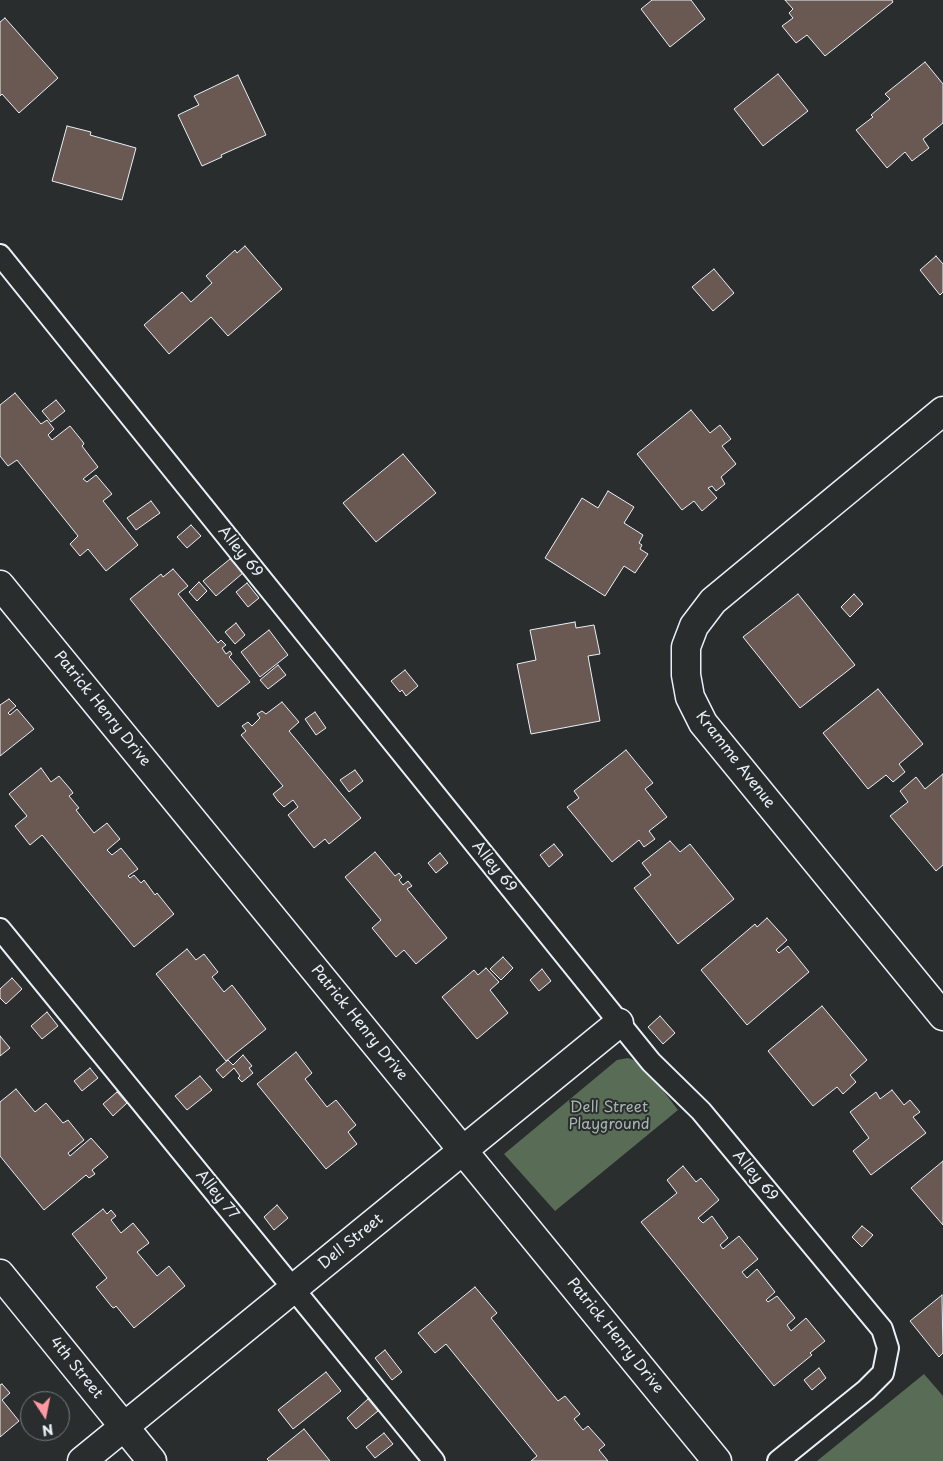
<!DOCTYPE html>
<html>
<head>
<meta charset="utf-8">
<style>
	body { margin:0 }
	#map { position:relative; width:943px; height:1461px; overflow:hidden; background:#2a2d2e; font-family:"Playpen Sans",sans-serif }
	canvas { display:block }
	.north { position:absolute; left:20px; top:1391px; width:50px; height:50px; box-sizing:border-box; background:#2a2d2e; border:1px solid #767b7f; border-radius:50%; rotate:169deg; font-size:14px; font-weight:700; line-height:20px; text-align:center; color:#e8f1f8 }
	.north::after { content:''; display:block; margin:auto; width:18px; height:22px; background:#ff9aa2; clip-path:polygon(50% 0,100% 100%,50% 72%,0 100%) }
</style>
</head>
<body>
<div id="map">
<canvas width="943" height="1461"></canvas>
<div class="north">N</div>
</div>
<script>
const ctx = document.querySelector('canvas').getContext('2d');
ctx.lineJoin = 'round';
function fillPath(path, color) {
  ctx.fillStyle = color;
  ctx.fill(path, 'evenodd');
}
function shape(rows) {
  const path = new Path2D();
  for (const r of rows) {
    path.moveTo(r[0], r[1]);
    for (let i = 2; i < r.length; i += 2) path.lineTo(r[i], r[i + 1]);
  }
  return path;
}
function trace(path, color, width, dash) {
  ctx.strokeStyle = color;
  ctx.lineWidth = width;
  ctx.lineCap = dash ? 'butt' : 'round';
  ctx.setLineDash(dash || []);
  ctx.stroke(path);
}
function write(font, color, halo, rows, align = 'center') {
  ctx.font = font + ' "Playpen Sans",sans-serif';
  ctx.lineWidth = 4;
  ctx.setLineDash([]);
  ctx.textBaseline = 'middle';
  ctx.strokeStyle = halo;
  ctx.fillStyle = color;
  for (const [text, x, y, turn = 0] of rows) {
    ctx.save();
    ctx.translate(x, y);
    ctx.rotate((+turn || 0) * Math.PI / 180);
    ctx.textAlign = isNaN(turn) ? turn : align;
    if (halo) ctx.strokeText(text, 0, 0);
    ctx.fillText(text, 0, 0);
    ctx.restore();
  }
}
fillPath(shape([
	[628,1058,642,1063,678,1110,555,1211,504,1154,617,1060],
	[924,1374,943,1396,943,1461,817,1461]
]), '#596c56');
const building = shape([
	[652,0,691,0,705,19,670,47,641,9,652,0],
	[785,0,892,0,893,2,825,56,807,35,796,43,782,26,793,18,789,13,793,9,785,0],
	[5,18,58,78,19,113,2,94,0,96,0,22,5,18],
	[925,62,943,84,943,123,923,139,929,148,912,161,905,152,887,168,856,130,873,117,871,115,890,99,885,94,925,62],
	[778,74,808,111,763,146,734,109,778,74],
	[238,75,266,135,221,155,222,157,202,166,178,115,199,105,194,96,238,75],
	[67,126,91,132,90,135,136,148,122,200,52,181,67,126],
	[245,246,282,289,228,336,211,317,169,354,144,325,182,292,191,302,212,283,206,276,235,250,237,253,245,246],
	[936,256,943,264,943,292,940,295,920,270,936,256],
	[714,269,734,293,713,311,692,287,714,269],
	[15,393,41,424,47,420,54,429,48,435,52,440,70,426,83,442,84,444,82,446,98,467,83,479,87,482,96,475,112,494,103,501,138,545,106,571,88,549,80,556,70,544,78,536,17,460,8,466,0,456,0,405,15,393],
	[56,400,65,411,51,422,42,411,56,400],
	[691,410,710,433,720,425,731,439,722,446,736,464,721,477,725,484,716,491,712,486,708,488,717,498,702,511,694,501,682,510,637,454,691,410],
	[403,454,436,493,376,542,343,503,403,454],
	[608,491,634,507,624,523,643,535,639,543,642,545,640,549,648,554,635,573,624,566,605,596,545,558,582,498,598,508,608,491],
	[151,501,160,513,136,530,127,518,151,501],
	[191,525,201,536,187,548,177,537,191,525],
	[230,559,243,573,216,596,203,581,230,559],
	[173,569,188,586,178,594,218,643,221,640,226,645,222,648,226,654,230,651,232,654,229,657,250,682,218,707,130,599,161,574,163,577,173,569],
	[199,582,207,591,197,601,189,592,199,582],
	[247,583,259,598,248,607,236,592,247,583],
	[798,594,855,665,800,708,743,637,798,594],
	[854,594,863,604,850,617,841,607,854,594],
	[575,622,576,628,594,625,600,654,588,656,600,721,531,734,517,664,536,660,530,630,575,622],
	[236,623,245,635,235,644,225,632,236,623],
	[269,630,288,655,260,677,241,652,269,630],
	[278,665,286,675,268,689,260,680,278,665],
	[405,670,418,686,406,696,402,690,400,692,391,681,405,670],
	[878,689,923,744,899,764,905,772,893,782,886,775,868,789,823,733,878,689],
	[9,699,16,706,8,713,10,715,17,709,34,729,0,756,0,705,9,699],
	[282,702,299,722,289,731,361,818,329,844,325,839,314,848,301,832,288,815,298,807,293,800,284,807,278,801,273,794,283,786,241,735,246,731,242,726,248,722,252,726,260,718,257,714,262,711,266,714,282,702],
	[315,712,326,728,316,735,305,719,315,712],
	[626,750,653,783,645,789,667,817,649,831,655,839,644,847,639,840,612,862,567,807,579,798,574,791,626,750],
	[41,768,51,782,59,776,71,790,73,793,69,796,79,808,76,810,94,833,107,823,120,839,107,850,112,855,121,848,138,869,128,876,130,878,134,875,141,883,144,880,155,895,157,893,173,913,174,914,134,947,43,836,42,835,30,845,15,826,27,816,9,794,41,768],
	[355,770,363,781,349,792,340,780,355,770],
	[943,774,943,865,936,871,890,816,908,802,900,791,916,777,925,789,943,774],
	[670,841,680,852,690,844,734,899,678,944,634,888,651,875,642,863,670,841],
	[554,844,563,855,549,867,540,855,554,844],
	[375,852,395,876,399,873,402,877,399,880,403,885,408,881,412,886,407,889,447,938,416,964,404,950,396,957,372,928,381,920,345,877,375,852],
	[440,853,448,863,436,873,428,863,440,853],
	[767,918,787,940,776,950,779,953,788,946,809,972,747,1025,701,970,755,924,757,927,767,918],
	[187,949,196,960,204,954,218,972,212,977,224,992,232,985,266,1029,226,1061,156,974,187,949],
	[503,957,513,968,501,980,490,969,503,957],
	[486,968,499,982,490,990,508,1013,477,1039,442,997,474,970,478,975,486,968],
	[542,969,551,981,539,991,530,980,542,969],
	[12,978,22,989,6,1004,0,998,0,989,12,978],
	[822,1006,867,1060,850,1075,856,1082,843,1094,837,1087,813,1106,768,1051,822,1006],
	[47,1012,58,1026,42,1039,31,1026,47,1012],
	[660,1016,675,1033,663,1044,648,1027,660,1016],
	[0,1036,10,1048,0,1056,0,1036],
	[296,1052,312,1073,305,1079,327,1107,336,1100,356,1125,348,1132,357,1144,326,1169,257,1084,296,1052],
	[243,1055,252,1066,249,1068,253,1073,242,1082,238,1078,240,1076,234,1068,223,1078,216,1070,228,1060,233,1065,243,1055],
	[90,1068,98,1078,82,1091,74,1081,90,1068],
	[200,1076,212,1090,187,1110,175,1096,200,1076],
	[16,1089,35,1112,46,1103,63,1123,68,1120,84,1140,68,1153,70,1156,91,1138,108,1157,92,1170,95,1174,89,1178,86,1175,44,1210,0,1156,0,1102,16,1089],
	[892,1090,904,1105,910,1100,920,1112,913,1117,926,1133,871,1175,853,1151,869,1138,850,1112,876,1092,880,1099,892,1090],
	[117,1092,127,1103,113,1116,103,1104,117,1092],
	[943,1161,943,1225,911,1188,943,1161],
	[683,1166,696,1182,701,1178,719,1200,698,1218,703,1223,712,1216,728,1238,720,1245,723,1249,739,1236,758,1259,742,1272,747,1278,757,1269,775,1292,766,1300,768,1302,777,1296,795,1318,787,1325,791,1331,806,1318,825,1341,810,1353,812,1355,774,1386,641,1222,677,1193,667,1180,683,1166],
	[277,1205,288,1218,274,1230,264,1217,277,1205],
	[103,1209,107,1214,111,1210,116,1216,111,1220,121,1233,133,1223,147,1240,149,1243,137,1252,157,1276,169,1266,185,1286,134,1328,116,1306,114,1308,112,1307,96,1287,107,1278,72,1234,103,1209],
	[862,1226,873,1235,862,1247,852,1237,862,1226],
	[475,1287,497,1313,491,1318,558,1401,565,1396,580,1414,574,1419,583,1430,588,1426,605,1445,599,1450,608,1461,531,1461,537,1456,446,1344,435,1353,418,1333,475,1287],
	[942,1295,943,1353,939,1357,910,1321,942,1295],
	[385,1350,402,1372,392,1380,375,1358,385,1350],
	[819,1368,826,1378,812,1390,804,1380,819,1368],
	[326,1372,341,1391,293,1429,278,1410,326,1372],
	[2,1384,10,1393,2,1400,19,1421,0,1437,0,1385,2,1384],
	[368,1399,378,1411,356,1429,347,1418,368,1399],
	[304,1429,330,1461,269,1461,267,1459,304,1429],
	[384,1433,393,1444,375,1458,366,1447,384,1433]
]);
fillPath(building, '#6a5853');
trace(building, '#e8f1f8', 1);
const lane = shape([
	[0,255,651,1062,701,1111,882,1329,888,1348,883,1373,866,1390,778,1461],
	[0,929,434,1461]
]);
const street = shape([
	[943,411,713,601,694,626,686,647,686,675,690,697,703,723,943,1016],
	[0,585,717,1461],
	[0,1274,152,1461],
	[82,1461,619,1023]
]);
trace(lane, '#e8f1f8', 24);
trace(street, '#e8f1f8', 31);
trace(lane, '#2a2d2e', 20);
trace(street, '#2a2d2e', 28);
write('15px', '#e8f1f8', '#2a2d2e', [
	["Alley 69",240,552,51],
	["Patrick Henry Drive",102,709,51],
	["Kramme Avenue",735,760,52],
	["Alley 69",494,867,51],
	["Patrick Henry Drive",359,1023,51],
	["Alley 69",755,1176,50],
	["Alley 77",217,1195,51],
	["Dell Street",351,1242,-39],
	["Patrick Henry Drive",615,1336,51],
	["4th Street",76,1368,51]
]);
write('15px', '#a8b5af', '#2a2d2e', [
	["Dell Street",609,1108],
	["Playground",609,1125]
]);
</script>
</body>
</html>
